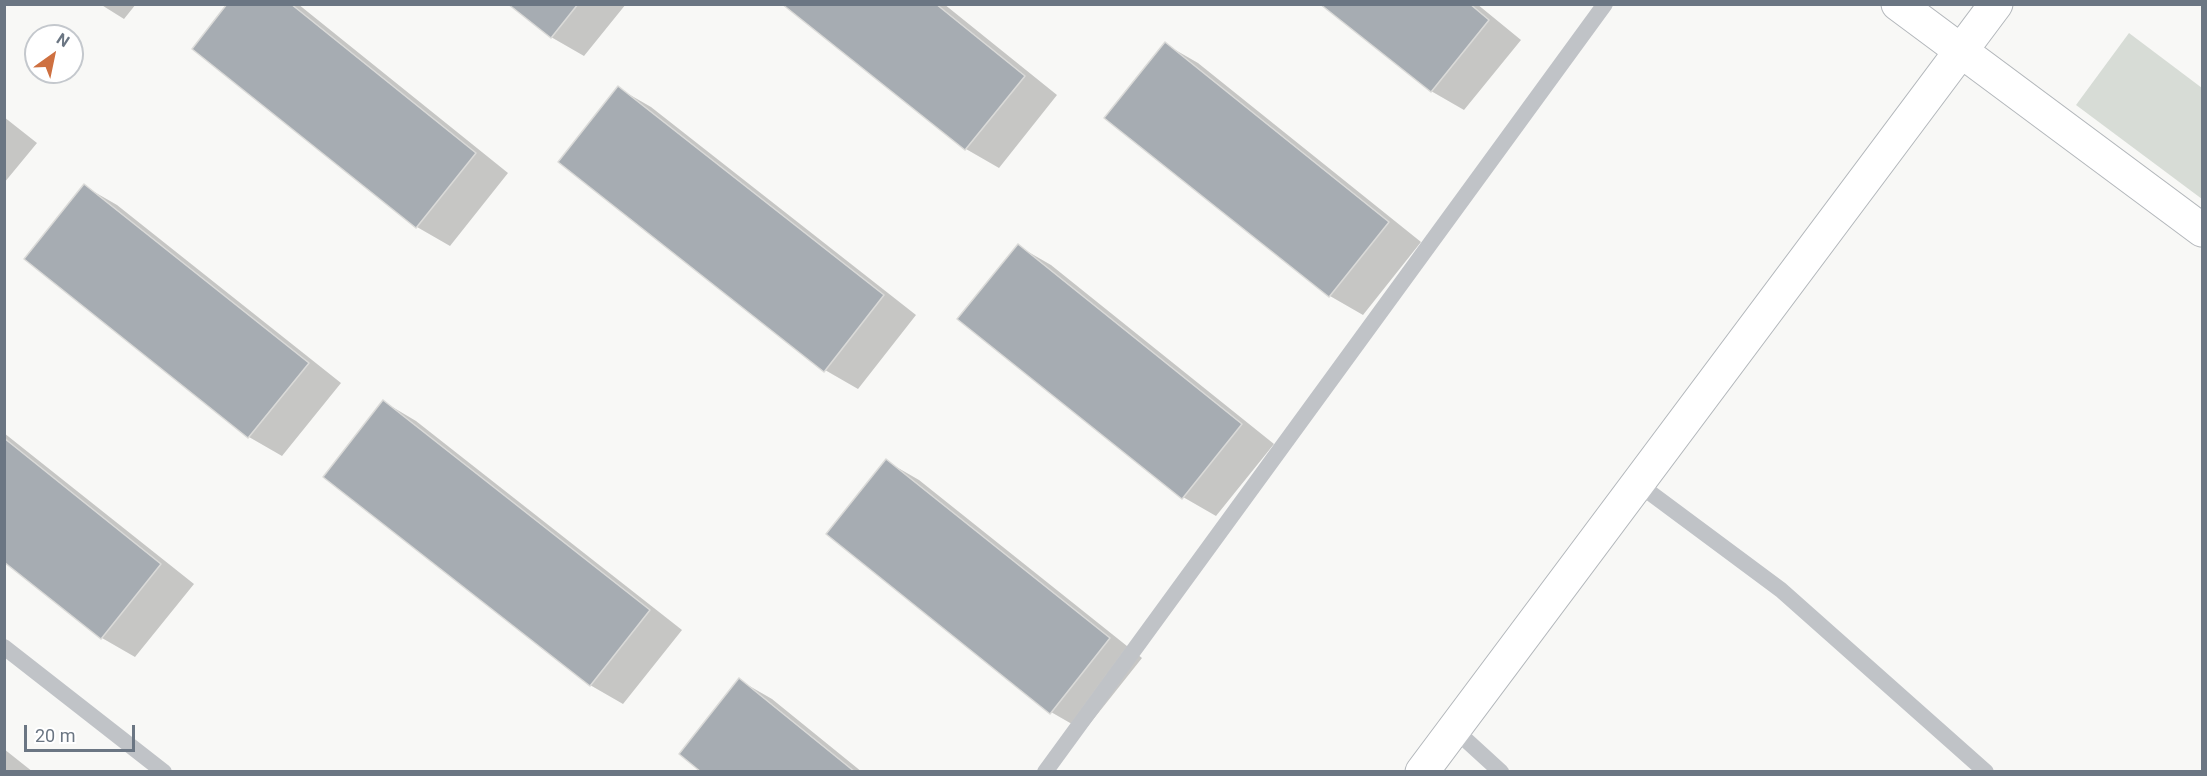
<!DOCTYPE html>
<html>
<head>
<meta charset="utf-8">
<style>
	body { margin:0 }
	#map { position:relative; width:2207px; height:776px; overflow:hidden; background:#f8f8f6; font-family:Roboto,sans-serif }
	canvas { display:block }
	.frame { position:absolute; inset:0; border:6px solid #6b7683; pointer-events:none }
	.north { position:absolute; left:24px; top:24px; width:60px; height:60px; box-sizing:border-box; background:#fff; border:2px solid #c4c8cd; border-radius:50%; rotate:33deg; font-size:16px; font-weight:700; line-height:24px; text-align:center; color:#6b7683 }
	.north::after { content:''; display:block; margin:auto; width:21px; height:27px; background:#ce7040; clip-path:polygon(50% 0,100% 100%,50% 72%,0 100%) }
	.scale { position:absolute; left:24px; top:725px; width:111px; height:27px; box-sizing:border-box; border:3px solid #6b7683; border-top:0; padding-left:8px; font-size:18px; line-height:21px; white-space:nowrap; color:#6b7683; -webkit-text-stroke:4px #fff; paint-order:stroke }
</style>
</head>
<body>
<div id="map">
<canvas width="2207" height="776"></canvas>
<div class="frame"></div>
<div class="north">N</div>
<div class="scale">20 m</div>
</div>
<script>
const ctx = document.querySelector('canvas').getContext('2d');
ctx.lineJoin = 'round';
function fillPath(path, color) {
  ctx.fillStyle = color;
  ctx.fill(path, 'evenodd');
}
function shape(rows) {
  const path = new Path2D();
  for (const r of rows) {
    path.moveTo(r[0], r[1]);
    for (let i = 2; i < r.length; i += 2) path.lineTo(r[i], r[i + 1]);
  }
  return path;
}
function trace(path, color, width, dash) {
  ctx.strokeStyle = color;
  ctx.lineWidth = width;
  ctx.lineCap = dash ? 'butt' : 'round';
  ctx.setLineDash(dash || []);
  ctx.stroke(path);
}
fillPath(shape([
	[2129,33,2202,88,2202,199,2076,105]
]), '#d7dcd6');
fillPath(shape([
	[100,4,136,4,124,19],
	[229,4,298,4,508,173,450,246,417,227],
	[511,4,626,4,584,56,551,37],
	[785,4,944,4,1057,95,999,168,966,149],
	[1323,4,1477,4,1521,40,1464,110,1431,91],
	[1165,44,1198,63,1421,242,1363,315,1330,296],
	[618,88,651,107,916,315,858,389,825,370],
	[4,117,37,143,4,183],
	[84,186,117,205,341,383,282,456,249,437,26,259],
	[1018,246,1051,265,1274,444,1216,516,1183,497],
	[384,402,416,421,682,630,623,704,590,685],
	[4,433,194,584,135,657,102,638,4,560],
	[886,461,919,480,1142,658,1084,731,1051,712],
	[739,680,772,699,862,772,703,772],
	[4,749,33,772,4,772]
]), '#0003');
const building = shape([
	[227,4,291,4,476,153,416,228,192,49,227,4],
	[508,4,578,4,551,38,508,4],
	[782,4,936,4,1025,76,965,150,782,4],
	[1320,4,1470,4,1489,20,1431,92,1320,4],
	[1165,42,1389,222,1329,297,1104,118,1165,42],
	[618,86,884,295,824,372,558,162,618,86],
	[84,184,309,363,248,438,24,259,84,184],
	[1018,244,1242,424,1182,499,957,319,1018,244],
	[383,400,650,610,590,686,323,477,383,400],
	[4,438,161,564,101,639,4,562,4,438],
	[886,459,1110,638,1050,714,826,534,886,459],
	[739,678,855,772,701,772,679,754,739,678]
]);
fillPath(building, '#a6acb2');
trace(building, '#dadad8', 1.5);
const secondary = shape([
	[1898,4,2202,230],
	[1422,772,1996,4]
]);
trace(secondary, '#b3b7bb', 35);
trace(shape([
	[1637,483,1781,590,1986,772],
	[4,647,164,772],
	[1454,729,1501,772],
	[1045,772,1605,4]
]), '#c0c3c7', 16);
trace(secondary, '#fff', 33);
</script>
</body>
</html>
